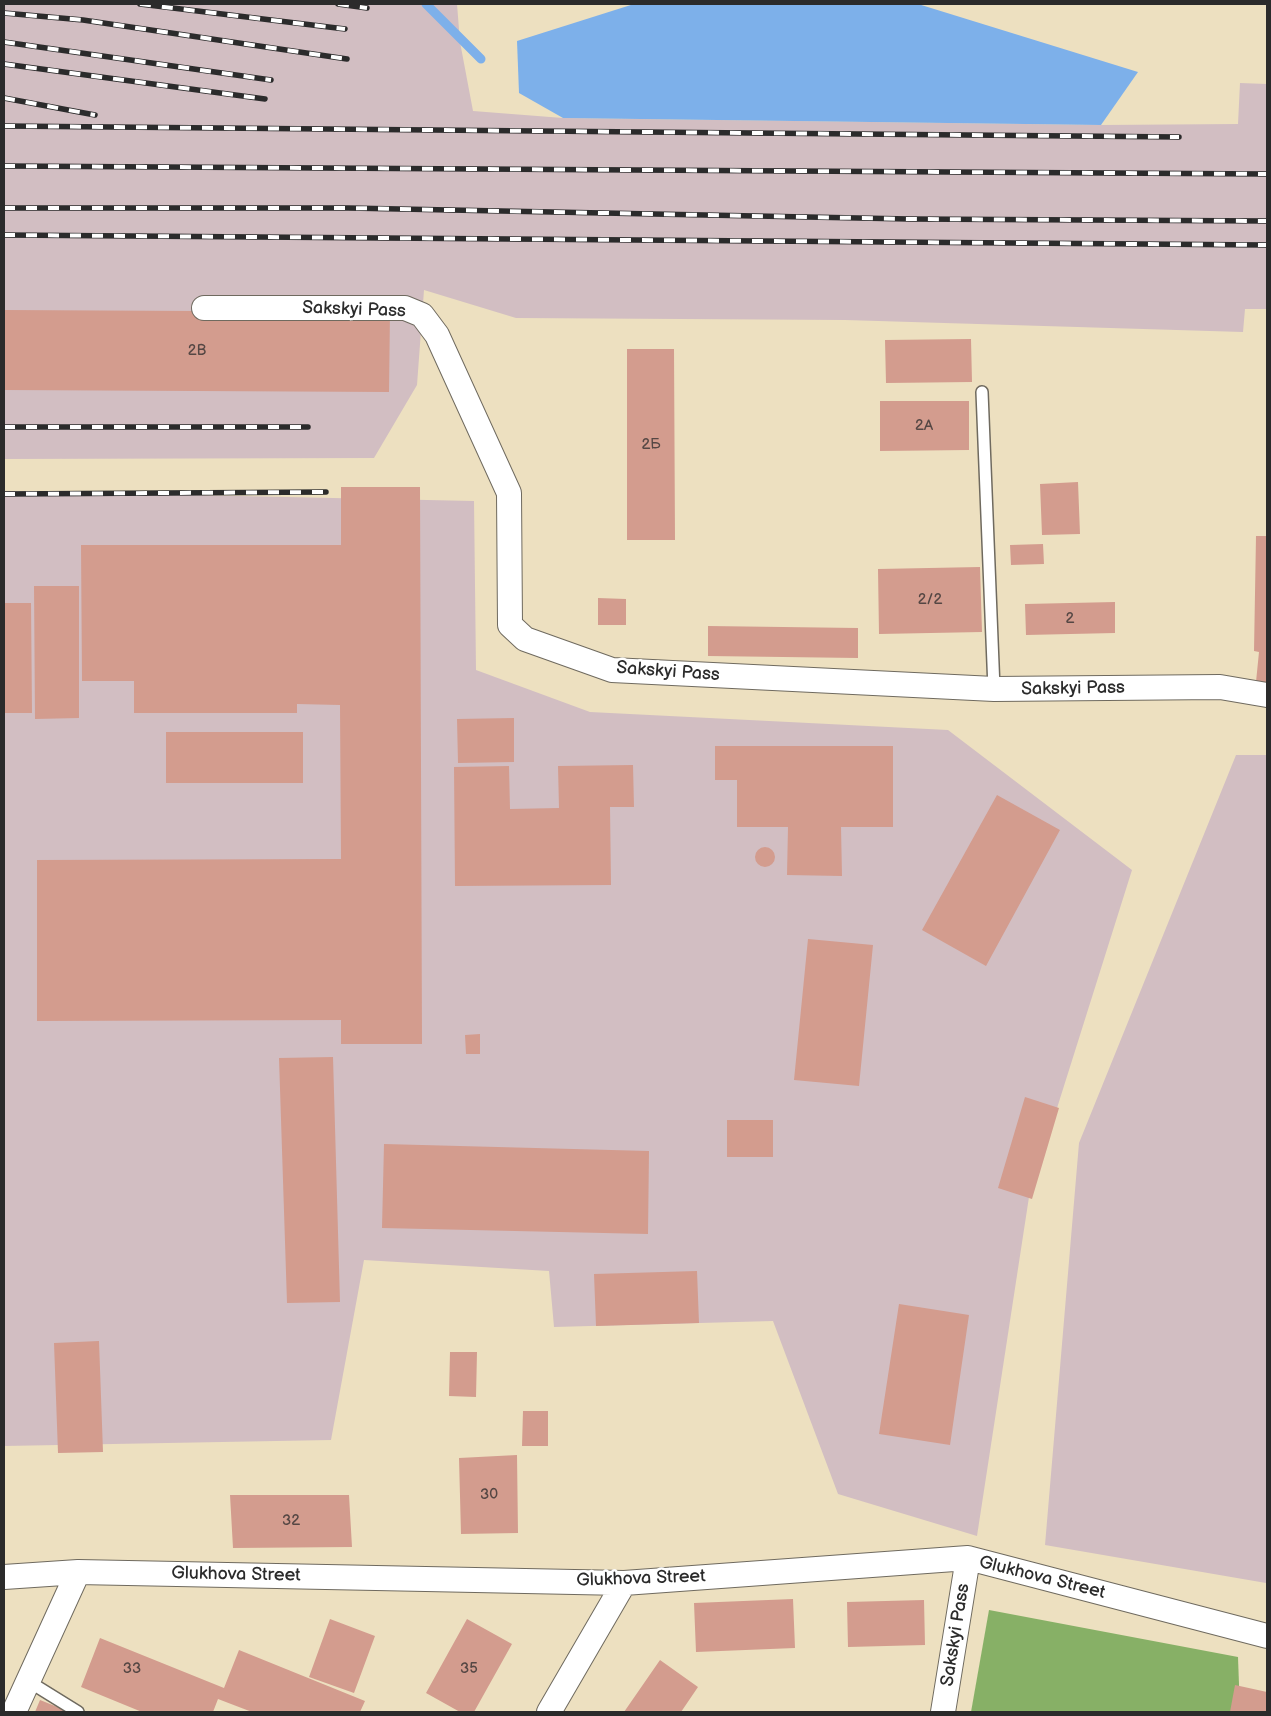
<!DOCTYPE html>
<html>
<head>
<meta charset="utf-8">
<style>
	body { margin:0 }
	#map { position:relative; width:1271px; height:1716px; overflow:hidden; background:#ede0c0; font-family:"Balsamiq Sans",sans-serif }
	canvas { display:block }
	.frame { position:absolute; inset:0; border:5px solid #2b2b2b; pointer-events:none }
</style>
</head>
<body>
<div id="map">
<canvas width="1271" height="1716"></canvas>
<div class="frame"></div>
</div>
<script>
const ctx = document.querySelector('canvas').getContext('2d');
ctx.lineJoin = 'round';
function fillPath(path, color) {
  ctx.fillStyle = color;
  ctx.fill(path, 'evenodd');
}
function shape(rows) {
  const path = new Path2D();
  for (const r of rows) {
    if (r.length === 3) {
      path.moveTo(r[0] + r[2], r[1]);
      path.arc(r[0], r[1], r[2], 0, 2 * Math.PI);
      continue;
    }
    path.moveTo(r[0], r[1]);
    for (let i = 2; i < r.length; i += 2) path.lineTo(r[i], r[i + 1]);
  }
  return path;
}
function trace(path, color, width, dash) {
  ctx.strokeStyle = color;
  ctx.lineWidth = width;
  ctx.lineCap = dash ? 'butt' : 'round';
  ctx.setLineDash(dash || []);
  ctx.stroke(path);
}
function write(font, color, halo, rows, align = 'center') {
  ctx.font = font + ' "Balsamiq Sans",sans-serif';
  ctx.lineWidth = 5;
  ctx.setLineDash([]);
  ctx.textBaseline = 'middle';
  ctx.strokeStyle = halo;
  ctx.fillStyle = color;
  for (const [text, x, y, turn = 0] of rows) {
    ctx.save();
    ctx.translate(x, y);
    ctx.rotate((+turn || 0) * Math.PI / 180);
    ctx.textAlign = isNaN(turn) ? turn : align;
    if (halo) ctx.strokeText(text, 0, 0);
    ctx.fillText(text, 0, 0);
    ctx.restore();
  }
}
fillPath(shape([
	[4,4,457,4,460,42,473,111,563,118,1101,125,1238,124,1240,83,1267,84,1267,309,1245,309,1243,332,845,320,516,318,424,290,417,385,374,458,4,459],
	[4,491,474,501,476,670,590,712,948,730,1132,870,1029,1197,977,1536,838,1494,773,1321,554,1327,549,1271,364,1260,331,1440,4,1446],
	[1236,755,1267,755,1266,1583,1045,1545,1079,1143]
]), '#d2bec2');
fillPath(shape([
	[989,1610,1238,1657,1240,1712,971,1712]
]), '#87b066');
fillPath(shape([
	[634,4,918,4,1138,72,1101,125,563,118,519,93,517,41]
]), '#7db0ea');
trace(shape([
	[426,4,481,59]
]), '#7db0ea', 9);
fillPath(shape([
	[4,310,390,312,389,392,4,390],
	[971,339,972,382,886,383,885,340],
	[627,349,674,349,675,540,627,540],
	[880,401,969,401,969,450,880,451],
	[1078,482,1080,534,1042,535,1040,484],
	[341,487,420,487,422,1044,341,1044,341,1020,37,1021,37,860,341,859,340,705,297,704,297,713,134,713,134,681,82,681,81,545,341,545],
	[1256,536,1267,536,1267,683,1256,682,1259,652,1254,651],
	[1043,544,1044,564,1011,565,1010,545],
	[980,567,982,632,879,634,878,569],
	[34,586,79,586,79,718,35,719],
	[598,598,626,599,626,625,598,625],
	[1115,602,1115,633,1026,635,1025,604],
	[4,603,31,603,32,713,4,713],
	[708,626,858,628,858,658,708,656],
	[514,718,514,762,458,763,457,719],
	[166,732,303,732,303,783,166,783],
	[715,746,893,746,893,827,841,827,842,876,787,875,788,827,737,827,737,780,715,780],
	[633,765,634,807,610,807,611,885,455,886,454,767,509,766,510,809,559,808,558,766],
	[997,795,1060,830,986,966,922,930],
	[765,857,10],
	[808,939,873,945,859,1086,794,1080],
	[480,1034,480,1054,466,1054,465,1035],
	[333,1057,340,1302,287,1303,279,1058],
	[1025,1097,1059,1108,1032,1199,998,1188],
	[727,1120,773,1120,773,1157,727,1157],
	[384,1144,649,1151,648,1234,382,1228],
	[697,1271,699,1323,596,1326,594,1274],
	[899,1304,969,1315,950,1445,879,1434],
	[99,1341,103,1452,58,1453,54,1343],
	[450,1352,477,1352,476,1397,449,1396],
	[523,1411,548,1411,548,1446,522,1446],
	[517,1455,518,1533,461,1534,459,1458],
	[230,1495,349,1495,352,1547,233,1548],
	[793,1599,795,1648,696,1652,694,1603],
	[924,1600,925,1645,848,1647,847,1602],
	[330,1619,375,1636,354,1693,309,1677],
	[467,1619,512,1644,474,1712,460,1712,426,1693],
	[100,1638,224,1688,239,1650,365,1701,360,1712,252,1712,218,1699,213,1712,142,1712,81,1687],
	[660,1660,698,1687,681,1712,624,1712],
	[1235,1685,1267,1692,1267,1712,1230,1712],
	[40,1700,70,1712,35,1712]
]), '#d39c8e');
const lane = shape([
	[982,392,994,689],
	[28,1681,78,1712]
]);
const street = shape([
	[204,308,405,308,422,315,437,335,509,493,510,625,525,639,612,670,994,689,1220,687,1267,695],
	[4,1577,78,1572,624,1583,968,1558,1267,1636],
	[14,1712,78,1572],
	[549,1712,624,1583],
	[943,1712,968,1558]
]);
trace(lane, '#6f6a5f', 14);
trace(street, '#6f6a5f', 26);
trace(lane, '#fff', 11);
trace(street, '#fff', 24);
const rail = shape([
	[140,4,345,29],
	[338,4,367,8],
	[4,13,83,20,347,59],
	[4,42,271,80],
	[4,64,265,99],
	[4,98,95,115],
	[4,126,1179,137],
	[4,166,1267,174],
	[4,208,348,208,909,219,1267,221],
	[4,235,1267,245],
	[4,427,308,427],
	[4,494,326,492]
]);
trace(rail, '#2b2b2b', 5.5);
trace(rail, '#fff', 4, [11]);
write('15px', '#554744', null, [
	["2В",197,351],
	["2А",924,426],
	["2Б",651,445],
	["2/2",930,600],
	["2",1070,619],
	["30",489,1495],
	["32",291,1521],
	["33",132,1669],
	["35",469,1669]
]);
write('18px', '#2b2b2b', '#fff', [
	["Sakskyi Pass",354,310,2],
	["Sakskyi Pass",668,672,4],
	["Sakskyi Pass",1073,689,-1],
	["Glukhova Street",236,1575,1],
	["Glukhova Street",1042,1578,14],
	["Glukhova Street",641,1579,-2],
	["Sakskyi Pass",956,1635,-81]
]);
</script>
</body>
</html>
